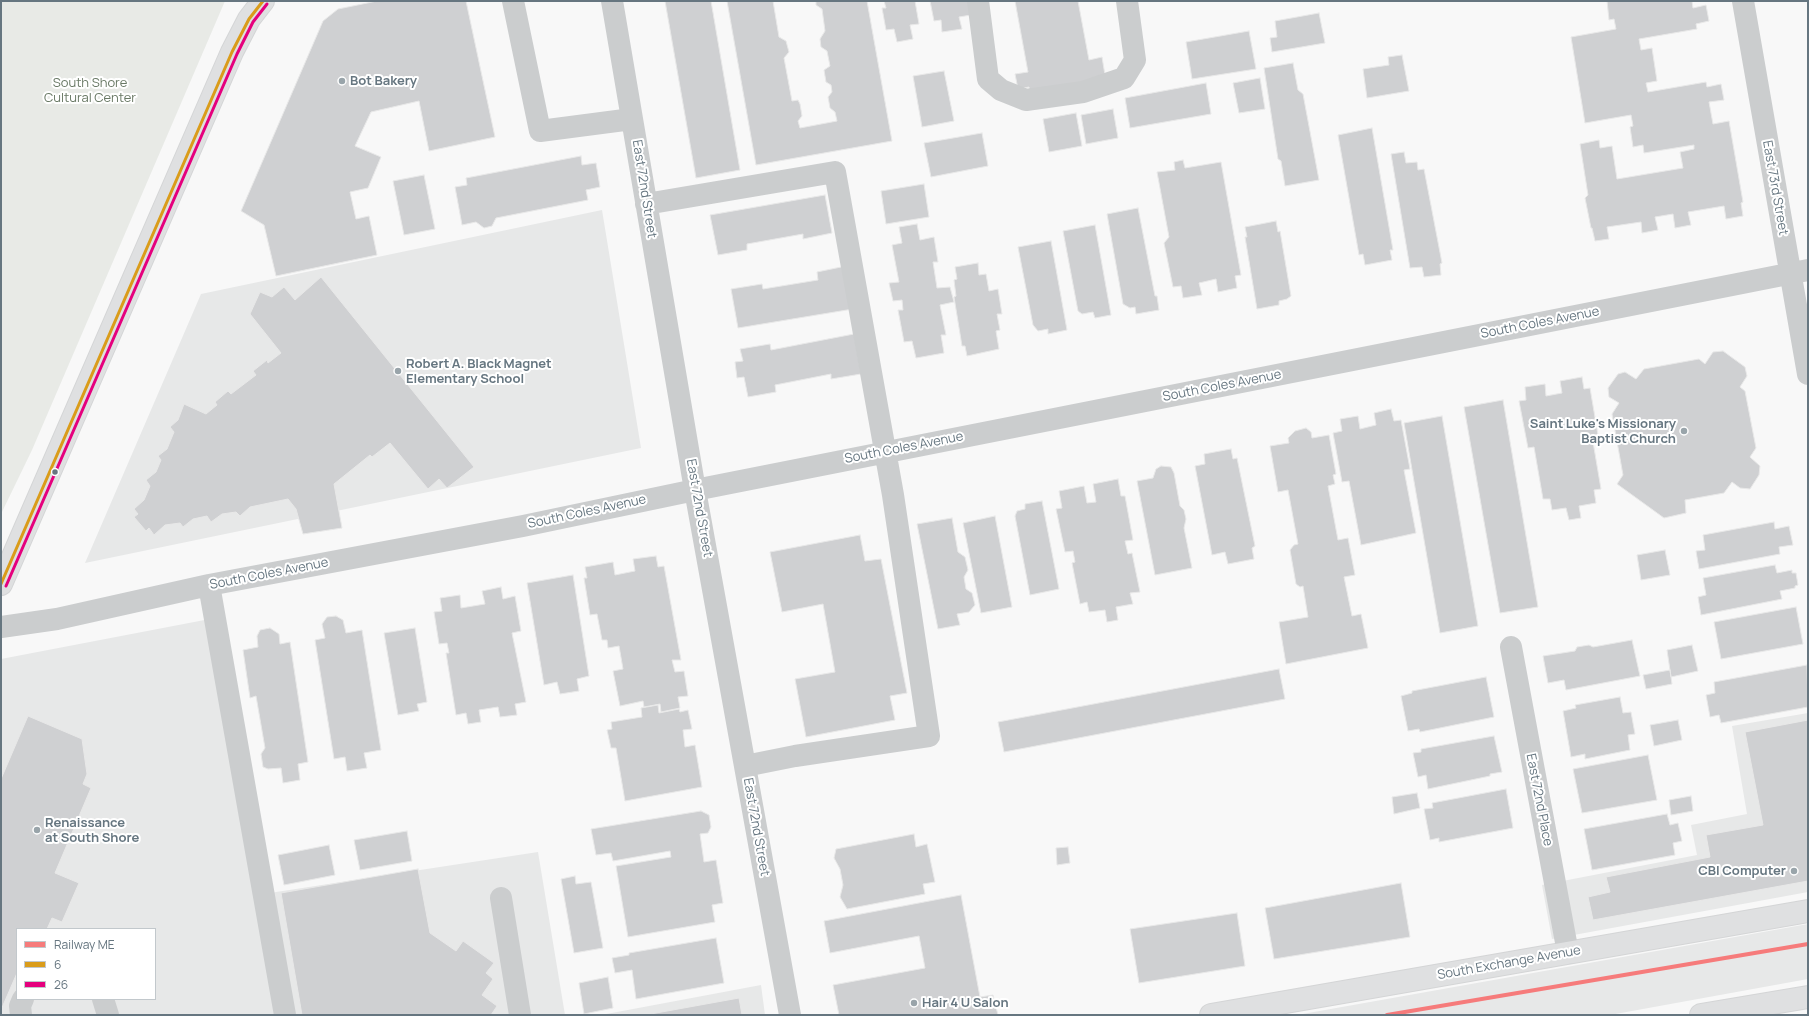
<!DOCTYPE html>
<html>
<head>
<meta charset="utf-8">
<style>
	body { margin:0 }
	#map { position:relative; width:1809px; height:1016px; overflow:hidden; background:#f8f8f8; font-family:Manrope,sans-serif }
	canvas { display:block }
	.frame { position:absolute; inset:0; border:2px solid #667680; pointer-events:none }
	.legend { position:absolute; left:16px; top:928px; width:140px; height:72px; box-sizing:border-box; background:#fff; border:1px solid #c2c8cc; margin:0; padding:5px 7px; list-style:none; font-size:12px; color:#667680 }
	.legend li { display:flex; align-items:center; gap:8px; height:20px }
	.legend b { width:20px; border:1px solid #c2c8cc }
</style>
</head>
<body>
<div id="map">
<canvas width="1809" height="1016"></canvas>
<div class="frame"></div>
<ul class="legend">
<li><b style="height:5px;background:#f67b7b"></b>Railway ME</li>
<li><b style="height:5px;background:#da9c1a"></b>6</li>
<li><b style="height:5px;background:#e5007d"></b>26</li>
</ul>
</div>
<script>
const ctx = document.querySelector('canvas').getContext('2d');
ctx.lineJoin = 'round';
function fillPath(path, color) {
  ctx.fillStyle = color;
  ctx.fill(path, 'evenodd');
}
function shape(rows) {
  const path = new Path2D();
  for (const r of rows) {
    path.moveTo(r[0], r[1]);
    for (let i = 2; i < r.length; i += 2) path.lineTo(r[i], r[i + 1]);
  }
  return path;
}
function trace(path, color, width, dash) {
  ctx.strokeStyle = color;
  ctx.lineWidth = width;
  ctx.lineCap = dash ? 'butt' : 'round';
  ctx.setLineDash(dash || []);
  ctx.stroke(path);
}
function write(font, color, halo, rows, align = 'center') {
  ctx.font = font + ' Manrope,sans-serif';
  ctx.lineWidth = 4;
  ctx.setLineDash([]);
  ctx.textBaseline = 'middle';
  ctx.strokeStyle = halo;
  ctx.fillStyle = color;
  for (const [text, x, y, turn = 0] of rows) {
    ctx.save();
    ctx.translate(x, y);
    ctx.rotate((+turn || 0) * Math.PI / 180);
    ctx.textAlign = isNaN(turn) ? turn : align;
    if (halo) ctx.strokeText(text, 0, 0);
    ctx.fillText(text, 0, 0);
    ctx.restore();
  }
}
fillPath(shape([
	[602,210,641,448,85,563,201,294],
	[215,618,263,894,538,852,565,1015,1,1015,1,659],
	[17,929,155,929,155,999,17,999],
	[1808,713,1808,892,1552,939,1542,885,1697,855,1691,825,1747,814,1732,726],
	[1808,924,1808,979,1610,1015,1297,1015],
	[761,985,765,1015,601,1015]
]), '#e7e8e8');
fillPath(shape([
	[1,1,225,1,32,450,1,514]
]), '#e8eae6');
const building = shape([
	[377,1,466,1,495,137,429,151,419,101,371,112,355,146,381,157,368,188,350,192,356,219,369,216,377,255,276,276,264,225,241,211,323,21,338,9,377,1],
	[665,1,711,1,740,170,696,178,665,1],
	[727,1,773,1,779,37,786,41,789,52,784,58,792,101,798,100,800,104,802,116,798,121,800,128,837,121,835,112,830,108,828,97,832,92,831,85,826,82,824,70,830,66,827,51,821,47,820,39,825,31,822,9,816,5,816,1,867,1,892,141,756,165,727,1],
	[884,1,915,1,919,24,910,25,913,39,897,42,894,29,886,30,882,8,886,8,884,1],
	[930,1,968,1,971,15,959,17,962,29,942,32,941,20,934,21,930,1],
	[1015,1,1078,1,1089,60,1102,57,1105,75,1094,82,1030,94,1029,87,1018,89,1015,74,1028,72,1015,1],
	[1607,1,1692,1,1693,8,1706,5,1709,21,1696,24,1697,29,1639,39,1641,50,1652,48,1657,81,1646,83,1648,92,1706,82,1707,87,1721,84,1724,100,1709,102,1713,124,1729,121,1743,202,1741,203,1743,216,1726,219,1724,206,1688,212,1691,225,1675,228,1673,214,1655,217,1658,230,1642,233,1641,222,1607,227,1609,239,1595,241,1592,228,1591,228,1585,198,1588,195,1580,144,1599,140,1600,148,1612,146,1617,179,1683,168,1680,152,1694,149,1694,145,1644,153,1643,145,1633,147,1630,127,1633,126,1631,115,1585,123,1571,37,1616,29,1614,19,1609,20,1607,1],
	[1319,13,1325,43,1272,52,1270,38,1277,37,1275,21,1319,13],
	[1249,31,1256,69,1192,79,1186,42,1249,31],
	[1402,55,1409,91,1367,98,1363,69,1389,65,1388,57,1402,55],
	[1293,63,1298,90,1303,94,1319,180,1285,186,1281,161,1278,159,1264,68,1293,63],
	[944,71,954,121,922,127,913,76,944,71],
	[1260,78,1265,109,1239,113,1233,83,1260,78],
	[1206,83,1211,114,1130,128,1125,98,1206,83],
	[1113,109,1118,138,1086,144,1081,115,1113,109],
	[1076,113,1082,146,1049,152,1043,119,1076,113],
	[1372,128,1393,250,1390,250,1392,260,1365,265,1363,254,1359,255,1338,135,1372,128],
	[982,133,988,166,931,177,924,143,982,133],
	[1404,152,1406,163,1417,162,1418,170,1424,169,1442,263,1440,264,1441,275,1424,277,1422,267,1410,268,1391,154,1404,152],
	[581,156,582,165,596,163,600,187,586,190,588,200,496,218,492,226,484,228,476,222,462,225,455,187,467,185,466,178,581,156],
	[1183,160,1185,168,1221,162,1241,275,1235,276,1237,288,1218,292,1216,279,1199,283,1202,295,1183,298,1181,286,1173,287,1164,243,1169,237,1157,172,1175,170,1174,162,1183,160],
	[424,175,435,229,404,235,393,181,424,175],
	[924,184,929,217,886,224,881,191,924,184],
	[825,195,832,233,803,239,803,234,747,244,747,250,718,255,710,215,825,195],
	[1138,208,1155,296,1157,296,1159,310,1136,314,1135,307,1130,308,1123,304,1107,214,1138,208],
	[1276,221,1278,232,1280,231,1291,296,1287,299,1279,301,1279,305,1257,309,1245,237,1247,237,1245,227,1276,221],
	[917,224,920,240,934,237,938,262,933,262,937,288,950,287,954,302,940,305,946,335,941,335,944,353,916,358,912,341,904,342,898,310,903,310,902,300,893,301,889,283,899,282,892,245,902,243,899,227,917,224],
	[1095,225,1111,315,1095,318,1093,312,1082,314,1078,311,1063,231,1095,225],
	[1051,241,1067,330,1048,334,1048,329,1038,331,1033,325,1018,247,1051,241],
	[978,263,979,275,986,274,989,291,998,289,1002,314,997,314,1000,330,996,331,999,349,967,356,965,346,962,346,954,297,956,296,954,280,957,279,955,267,978,263],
	[846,266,853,309,738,328,731,289,762,284,763,289,818,280,817,272,846,266],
	[321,277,474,467,447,488,439,479,428,489,390,443,372,457,370,455,334,484,342,528,303,534,296,509,288,499,250,507,240,516,236,512,222,514,211,522,207,516,193,519,183,527,180,523,165,525,154,535,149,528,146,531,134,517,138,514,134,509,144,500,150,486,146,480,156,472,161,460,158,456,167,449,174,432,170,427,178,420,184,404,206,414,217,405,215,402,228,391,231,394,256,375,253,371,267,360,268,363,281,353,250,314,260,292,272,297,284,287,295,300,321,277],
	[854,334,861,374,831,379,831,374,775,385,776,392,748,397,744,377,737,378,735,362,743,361,740,349,770,344,771,350,854,334],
	[1723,351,1745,367,1747,376,1740,387,1745,391,1756,448,1750,457,1760,466,1759,475,1750,489,1740,488,1732,482,1724,493,1685,500,1686,513,1664,518,1617,484,1623,475,1612,414,1619,403,1609,397,1608,388,1618,374,1625,372,1636,379,1644,369,1699,359,1705,364,1713,352,1723,351],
	[1582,377,1584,389,1590,388,1598,435,1592,436,1601,489,1594,490,1596,503,1579,506,1581,518,1569,520,1566,508,1552,510,1550,499,1543,499,1534,447,1528,448,1519,401,1526,400,1525,387,1545,384,1546,396,1562,393,1560,381,1582,377],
	[1503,400,1538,607,1500,613,1464,407,1503,400],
	[1391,409,1394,421,1401,420,1410,469,1404,470,1416,533,1361,545,1349,481,1342,482,1333,433,1342,431,1340,419,1358,416,1360,429,1376,425,1374,413,1391,409],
	[1442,416,1478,626,1440,633,1404,423,1442,416],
	[1306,428,1311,432,1312,438,1329,435,1336,474,1333,475,1335,484,1328,486,1338,540,1348,538,1355,575,1344,577,1352,616,1361,614,1368,648,1286,664,1279,622,1308,617,1303,586,1300,587,1296,584,1290,550,1294,545,1298,544,1288,490,1278,492,1270,446,1289,443,1288,438,1295,431,1306,428],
	[1231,449,1233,459,1237,458,1255,546,1252,548,1254,559,1228,564,1225,552,1212,555,1195,466,1205,464,1204,454,1231,449],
	[1161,466,1171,467,1174,473,1180,506,1184,510,1186,519,1184,528,1192,568,1155,575,1137,481,1153,478,1156,469,1161,466],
	[1118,479,1121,496,1125,496,1133,540,1125,541,1128,554,1132,553,1140,592,1130,593,1133,604,1116,607,1118,620,1107,622,1105,610,1089,612,1087,602,1080,604,1072,563,1075,562,1073,551,1065,552,1056,509,1062,508,1059,491,1084,486,1087,503,1096,502,1093,484,1118,479],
	[1042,501,1059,589,1030,595,1015,516,1017,511,1025,509,1025,504,1042,501],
	[995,516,1012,607,981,613,963,523,995,516],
	[952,518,958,552,965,557,968,570,964,577,966,589,972,593,975,605,969,612,957,614,960,625,938,629,917,524,952,518],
	[1774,522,1775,529,1789,526,1793,545,1779,547,1780,554,1699,569,1696,551,1705,550,1703,535,1774,522],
	[860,535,865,561,881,559,907,693,890,696,895,720,806,737,795,679,835,672,823,604,782,612,770,552,860,535],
	[1665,550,1670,575,1641,580,1637,555,1665,550],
	[656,556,658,567,664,566,681,660,672,660,675,672,684,671,688,696,678,697,680,708,661,712,660,704,644,707,643,701,620,706,613,671,623,669,619,646,608,648,607,640,602,640,597,614,590,615,584,578,587,578,585,567,613,562,615,575,635,571,633,559,656,556],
	[1775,565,1777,573,1792,570,1792,573,1796,573,1798,585,1795,586,1795,588,1780,591,1782,599,1701,615,1698,597,1706,595,1703,578,1775,565],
	[573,575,589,676,577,679,579,691,560,694,557,682,544,685,527,583,573,575],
	[501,587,503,599,515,596,521,631,512,633,526,702,515,704,517,715,500,717,498,707,479,710,481,722,468,724,466,713,456,715,446,653,449,653,447,643,439,644,434,612,442,611,440,598,460,595,461,608,485,604,482,591,501,587],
	[1796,607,1803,644,1721,659,1714,622,1796,607],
	[336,616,343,620,346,633,362,630,381,750,364,753,367,768,347,771,345,757,334,759,315,640,325,638,322,624,327,617,336,616],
	[270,628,279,634,280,644,290,642,308,762,298,764,300,780,283,783,281,768,268,769,263,767,261,754,265,748,256,696,250,698,243,650,258,647,257,636,260,630,270,628],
	[415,628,427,702,417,704,419,711,398,715,384,633,415,628],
	[1632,640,1640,676,1566,690,1564,680,1548,683,1543,656,1575,651,1577,647,1589,645,1593,647,1632,640],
	[1692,645,1698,671,1671,677,1667,650,1692,645],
	[1807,665,1808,707,1721,723,1719,715,1710,717,1706,695,1715,693,1714,682,1807,665],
	[1279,669,1285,699,1004,752,998,722,1279,669],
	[1670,670,1672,684,1646,689,1643,675,1670,670],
	[1486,677,1494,717,1420,732,1419,729,1408,731,1401,696,1412,693,1412,691,1486,677],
	[1620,697,1623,713,1631,712,1635,734,1628,735,1630,750,1585,759,1585,754,1571,757,1563,711,1576,708,1575,705,1620,697],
	[658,705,659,713,679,709,680,712,688,710,692,729,683,730,685,747,695,745,702,787,625,801,616,748,611,748,607,730,612,729,611,722,642,717,641,708,658,705],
	[28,716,82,739,87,774,83,784,91,788,55,873,79,883,62,922,52,918,47,929,17,929,17,973,1,1010,1,779,28,716],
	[1678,720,1682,740,1654,746,1650,725,1678,720],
	[1808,720,1808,881,1593,920,1588,897,1610,892,1606,877,1710,857,1706,835,1763,825,1745,732,1808,720],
	[1494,736,1502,772,1490,774,1490,776,1428,789,1426,775,1418,777,1413,753,1421,752,1421,749,1494,736],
	[1648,755,1657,800,1582,813,1573,769,1648,755],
	[1506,789,1513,828,1439,842,1439,838,1430,840,1424,809,1433,808,1432,803,1506,789],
	[1417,793,1420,808,1394,814,1392,797,1417,793],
	[1691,796,1693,811,1671,815,1669,800,1691,796],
	[701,811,709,815,711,827,708,833,700,834,704,862,716,860,723,903,712,905,715,922,628,937,616,866,671,857,670,851,613,861,611,853,596,855,591,829,701,811],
	[1667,814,1670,825,1678,823,1682,841,1673,843,1675,855,1592,870,1584,829,1667,814],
	[407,831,412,861,360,870,354,840,407,831],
	[914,834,916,847,927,844,935,882,923,884,925,894,847,909,840,897,843,885,840,869,834,858,836,849,914,834],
	[329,845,335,875,284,885,278,855,329,845],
	[1068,847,1070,863,1057,865,1056,848,1068,847],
	[418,869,430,933,456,951,463,941,494,963,486,973,493,979,482,995,497,1006,491,1015,302,1015,281,893,418,869],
	[575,876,576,884,591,882,603,948,574,953,561,879,575,876],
	[1401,883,1410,937,1274,959,1265,908,1401,883],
	[961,895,980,997,993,995,998,1015,839,1015,833,985,925,968,919,936,830,953,824,921,961,895],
	[1237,913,1245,966,1139,983,1130,929,1237,913],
	[716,938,724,983,636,999,632,970,615,973,612,958,629,955,629,953,716,938],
	[608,977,613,1008,584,1014,579,983,608,977],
	[739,998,742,1015,645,1015,739,998]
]);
fillPath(building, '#cfd0d2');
trace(building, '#e8e8e8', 1);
const major = shape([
	[1,584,232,52,249,19,263,1],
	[1211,1015,1808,911],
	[1701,1015,1808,997]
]);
trace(major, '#d4d5d6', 24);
trace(shape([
	[513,1,540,131,632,119],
	[612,1,695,490,790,1015],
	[978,1,988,79,1001,90,1026,100,1083,92,1124,78,1135,60,1127,1],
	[1743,1,1808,374],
	[646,204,835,172,893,495,929,736,795,756,745,766],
	[209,585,285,1015],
	[1,627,57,619,209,585,523,526,695,490,1808,270],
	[1511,647,1568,953],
	[501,898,520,1015],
	[103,999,108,1015],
	[21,1015,20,1006,23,999]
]), '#cbcdce', 22);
trace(major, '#dfe0e1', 22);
trace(shape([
	[1,584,232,52,249,19,263,1]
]), '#da9c1a', 3);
trace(shape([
	[6,586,237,54,253,22,267,4]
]), '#e5007d', 3);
trace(shape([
	[1387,1015,1808,944]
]), '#f67b7b', 4);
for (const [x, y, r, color] of [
	[342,81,4,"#99a4aa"],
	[398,371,4,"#99a4aa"],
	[1684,431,4,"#99a4aa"],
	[55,472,3.5,"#667680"],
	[37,830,4,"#99a4aa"],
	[1794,871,4,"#99a4aa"],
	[914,1003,4,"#99a4aa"]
]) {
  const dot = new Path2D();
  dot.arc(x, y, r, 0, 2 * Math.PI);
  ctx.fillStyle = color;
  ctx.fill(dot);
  trace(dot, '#fff', 1.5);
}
write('bold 13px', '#667680', '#fff', [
	["Bot Bakery",350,81],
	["Robert A. Black Magnet",406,364],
	["Elementary School",406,379],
	["Saint Luke's Missionary",1676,424,"right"],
	["Baptist Church",1676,439,"right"],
	["Renaissance",45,823],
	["at South Shore",45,838],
	["CBI Computer",1786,871,"right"],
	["Hair 4 U Salon",922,1003]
], 'left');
write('13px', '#697965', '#fff', [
	["South Shore",90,83],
	["Cultural Center",90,98]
]);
write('13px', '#667680', '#fff', [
	["East 73rd Street",1775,188,80],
	["East 72nd Street",644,189,81],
	["South Coles Avenue",1540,323,-11],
	["South Coles Avenue",1222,386,-11],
	["South Coles Avenue",904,448,-11],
	["East 72nd Street",699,508,80],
	["South Coles Avenue",587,512,-12],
	["South Coles Avenue",269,574,-11],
	["East 72nd Place",1539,800,79],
	["East 72nd Street",756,827,80],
	["South Exchange Avenue",1509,963,-10]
]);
</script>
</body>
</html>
